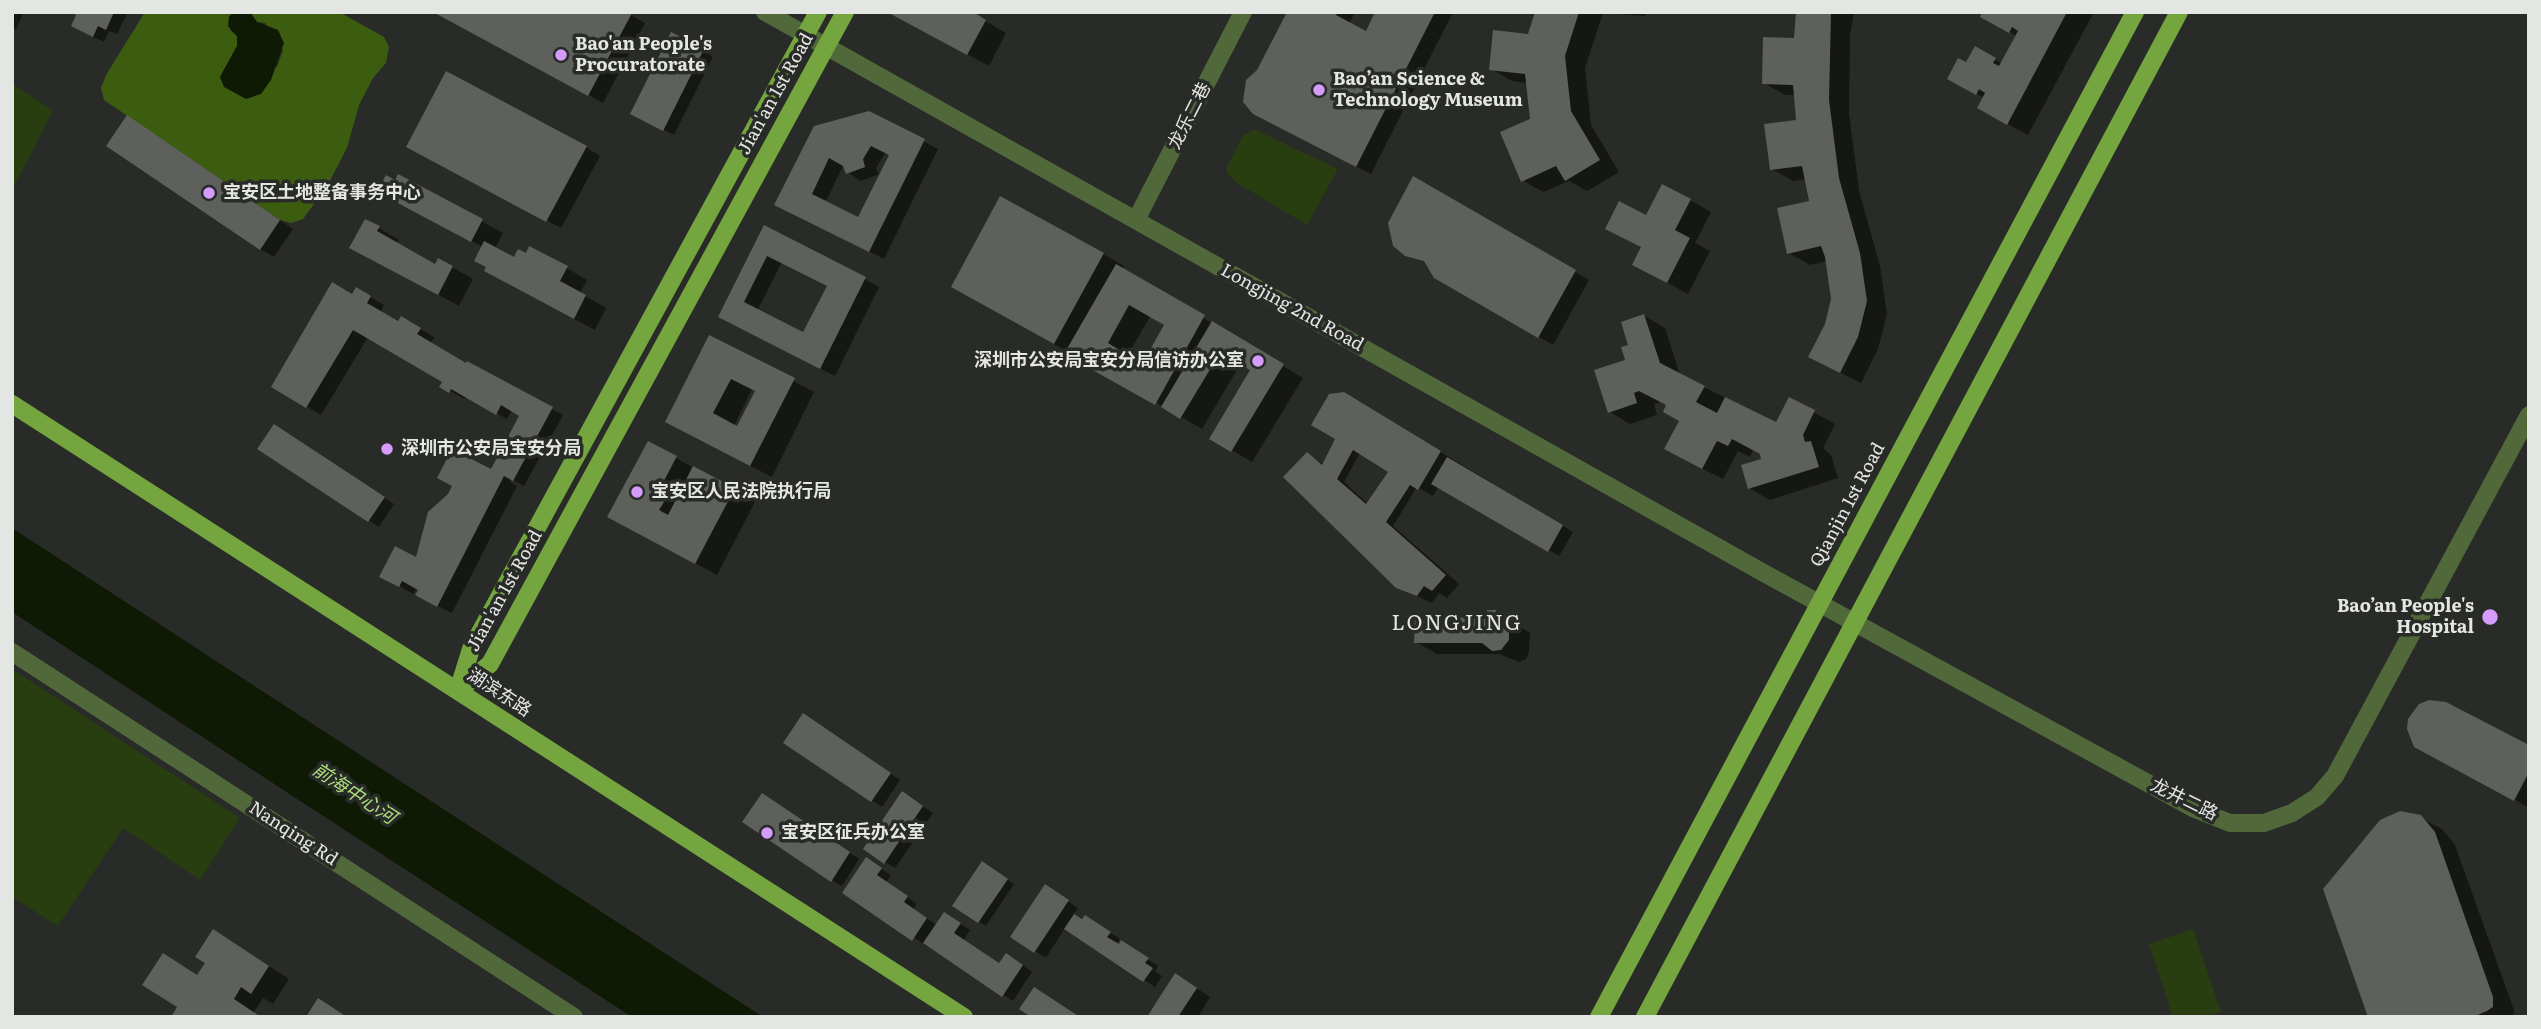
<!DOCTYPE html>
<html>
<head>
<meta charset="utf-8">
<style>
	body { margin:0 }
	#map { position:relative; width:2541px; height:1029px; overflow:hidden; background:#292b28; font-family:Literata,serif }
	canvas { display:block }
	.frame { position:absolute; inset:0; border:14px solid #e4e6e3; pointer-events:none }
</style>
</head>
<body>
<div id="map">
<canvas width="2541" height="1029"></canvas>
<div class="frame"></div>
</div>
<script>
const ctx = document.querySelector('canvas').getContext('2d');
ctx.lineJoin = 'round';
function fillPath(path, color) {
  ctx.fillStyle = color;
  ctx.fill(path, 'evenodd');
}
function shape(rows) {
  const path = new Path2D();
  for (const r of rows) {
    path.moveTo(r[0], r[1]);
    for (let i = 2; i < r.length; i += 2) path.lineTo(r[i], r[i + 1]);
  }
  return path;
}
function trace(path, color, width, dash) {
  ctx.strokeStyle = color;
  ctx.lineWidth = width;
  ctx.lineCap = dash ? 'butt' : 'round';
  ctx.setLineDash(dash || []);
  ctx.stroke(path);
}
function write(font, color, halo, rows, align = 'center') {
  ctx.font = font + ' Literata,"Noto Sans SC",serif';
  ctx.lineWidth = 7;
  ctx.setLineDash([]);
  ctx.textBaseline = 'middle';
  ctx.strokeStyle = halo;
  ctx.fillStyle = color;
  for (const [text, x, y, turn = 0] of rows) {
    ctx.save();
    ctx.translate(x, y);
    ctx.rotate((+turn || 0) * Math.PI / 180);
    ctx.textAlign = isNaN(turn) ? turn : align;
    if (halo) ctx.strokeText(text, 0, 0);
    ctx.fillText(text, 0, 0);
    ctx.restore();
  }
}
fillPath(shape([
	[12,83,53,111,12,190],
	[1254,129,1338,169,1307,225,1237,183,1227,173,1227,166,1243,136],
	[12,669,240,818,200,880,123,828,58,926,12,897],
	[2193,929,2221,1012,2206,1017,2173,1017,2149,944]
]), '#283d10');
fillPath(shape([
	[145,12,233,12,229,17,230,30,237,36,237,46,220,77,277,67,283,50,265,23,257,22,250,12,339,12,384,37,389,47,386,63,373,78,359,105,347,148,327,186,303,219,291,223,280,220,104,100,101,88,106,75]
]), '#3c5d10');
fillPath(shape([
	[250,12,257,22,278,30,284,43,271,80,261,94,246,99,224,87,220,77,237,46,237,36,228,26,229,17,233,12],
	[12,528,497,844,763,1017,632,1017,291,795,12,612]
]), '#0f1a04');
fillPath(shape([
	[12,12,24,12,16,29,12,28],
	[75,12,128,12,117,34,109,31,104,42,83,32,78,15],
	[435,12,626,12,645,23,603,103],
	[969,12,1006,33,989,66,908,22],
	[1289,12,1355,12,1349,24,1367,33,1377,12,1453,12,1371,174,1269,122,1259,71],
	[1537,12,1646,12,1645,16,1603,13,1585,68,1591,125,1619,172,1587,191,1569,181,1543,192,1522,180,1532,120,1528,83,1512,81,1491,69,1530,36],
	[1798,12,1854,12,1850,35,1849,113,1859,191,1880,266,1887,314,1878,349,1861,383,1831,368,1826,324,1832,299,1826,261,1810,265,1789,253,1811,202,1806,179,1793,181,1772,169,1797,121,1796,95,1785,95,1764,83,1796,40],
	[1984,12,2094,12,2028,135,2000,120,1984,98,1949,78,1967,65,1975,49,2003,64,2017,36,1982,16],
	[703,51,713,57,674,135,642,119],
	[869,113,938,149,884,259,777,204],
	[885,153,891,155,859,220,825,203,844,164,847,172,861,181,879,174,876,168],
	[141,126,293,229,274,257,260,249],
	[586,147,600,156,561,228,422,154],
	[399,176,503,233,495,248,515,259,567,268,587,280,580,293,606,308,595,330,506,283,488,267,483,247,400,203,396,182],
	[1414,178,1589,280,1553,345,1435,277,1428,265,1420,262,1431,266],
	[1690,200,1711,212,1695,243,1710,251,1688,294,1655,276,1643,248,1647,217],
	[764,227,879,287,835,376,734,324],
	[782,262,829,286,804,334,757,311],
	[379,228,399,240,397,244,436,266,439,260,473,279,459,306,352,247],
	[1103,254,1124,266,1122,269,1303,378,1252,462,1211,438,1252,370,1241,363,1202,429,974,298],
	[1151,315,1167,325,1143,366,1127,356],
	[357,289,384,305,380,313,398,324,402,318,434,337,430,344,563,415,524,486,511,479,510,482,517,486,452,613,431,603,420,590,417,588,413,594,396,584,417,560,454,486,491,472,522,415,512,410,507,419,466,396,464,399,442,386,444,382,368,337,321,415,273,386],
	[1644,316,1665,328,1680,375,1777,424,1789,399,1835,424,1823,448,1831,455,1838,478,1770,500,1749,488,1763,460,1762,454,1753,450,1750,457,1738,451,1723,479,1687,461,1681,421,1668,406,1661,402,1654,404,1657,415,1630,424,1610,412],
	[710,337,814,392,772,477,688,434],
	[752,389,756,391,738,428,734,426],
	[1358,402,1573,532,1559,556,1439,486,1433,496,1417,487,1393,526,1459,584,1447,598,1439,593,1432,603,1397,587,1307,455,1324,465],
	[1360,453,1400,477,1368,504,1344,482],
	[285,432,394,504,379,527,260,448],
	[676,458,755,502,717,575,630,528],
	[1496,612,1530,633,1529,652,1526,659,1519,662,1499,654,1437,654,1416,642,1489,620],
	[814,721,900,780,882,807,785,742],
	[2529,747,2528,807,2431,754],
	[912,800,933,813,895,868,885,862],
	[773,801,859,859,842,886,832,880],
	[2411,813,2442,829,2455,845,2514,1010,2513,1017,2370,1017,2390,815],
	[877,866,891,875,886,883,917,904,913,909,937,925,955,920,970,930,964,940,1000,965,1017,961,1032,972,1013,1001,844,893],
	[989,867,1014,884,986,926,954,905],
	[1055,893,1078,908,1073,915,1096,923,1120,939,1113,950,1132,949,1158,966,1155,971,1162,976,1155,987,1065,928,1046,958,1012,937],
	[234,944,289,979,273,1004,263,998,253,1013,199,977],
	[1190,984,1210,997,1198,1017,1149,1017]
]), '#0007');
fillPath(shape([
	[71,12,114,12,106,30,98,26,93,37,71,26,76,15],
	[433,12,630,12,632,13,588,96],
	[887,12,973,12,986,20,967,55],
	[1287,12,1337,12,1336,15,1366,31,1375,12,1435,12,1356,167,1253,114,1243,102,1246,80,1257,70],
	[1535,12,1579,12,1565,56,1571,111,1600,160,1565,181,1556,166,1521,182,1500,132,1530,119,1525,74,1489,70,1493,30,1528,34],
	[1796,12,1831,12,1829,100,1839,178,1860,253,1867,301,1858,337,1840,373,1808,357,1825,324,1831,299,1825,257,1821,246,1787,254,1777,208,1809,201,1802,166,1770,170,1764,124,1796,120,1793,85,1762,84,1763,37,1794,38],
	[1982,12,2067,12,2007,125,1977,108,1985,93,1979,89,1976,95,1947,79,1958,58,1966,62,1975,46,1996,58,1993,63,1999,66,2018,31,2012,27,2009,33,1980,17],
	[671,32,704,49,663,131,630,114],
	[446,71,587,146,546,222,406,147],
	[869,111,925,139,869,252,774,205,814,126],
	[871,146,889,155,858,217,812,194,829,158,843,166,846,174,865,167,863,159],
	[127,115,280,220,260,250,106,146],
	[398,174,483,219,471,242,377,192,386,175,395,180],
	[1413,176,1576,270,1538,338,1434,278,1424,261,1405,256,1393,246,1388,223],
	[1662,184,1691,199,1675,230,1690,238,1667,283,1632,265,1641,247,1605,229,1619,201,1646,215],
	[1000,196,1104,253,1054,344,951,287],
	[365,219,380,226,377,231,435,264,438,258,453,266,438,295,349,248],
	[764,225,866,277,820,369,718,317],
	[767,256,827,286,803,332,744,302],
	[484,241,514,257,518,249,526,253,529,246,568,266,560,281,586,295,574,319,484,271,486,267,474,261],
	[1116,264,1205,315,1155,405,1064,354],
	[1129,305,1164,325,1142,364,1108,343],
	[332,282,352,294,356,287,371,296,367,303,398,321,401,316,421,328,417,334,466,363,467,361,553,407,513,481,504,476,437,607,415,595,418,590,402,581,399,587,379,577,395,546,416,557,428,512,448,494,452,486,437,478,452,449,491,469,519,416,501,405,496,415,451,389,449,393,439,387,442,382,353,330,306,408,271,387],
	[1644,314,1660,363,1705,386,1696,402,1717,413,1725,397,1776,422,1789,397,1815,410,1803,435,1805,442,1811,441,1819,467,1748,489,1741,465,1761,459,1760,454,1732,439,1728,446,1717,441,1702,469,1664,449,1679,421,1663,412,1666,405,1639,391,1634,393,1637,403,1608,413,1594,370,1625,360,1621,347,1628,345,1621,322],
	[1212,321,1284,364,1231,452,1209,439,1250,370,1220,353,1180,419,1161,407],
	[709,335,795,378,750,466,665,422],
	[731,379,755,391,737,426,713,413],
	[1344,392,1441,451,1418,490,1410,485,1386,522,1446,575,1432,591,1424,586,1417,596,1396,588,1283,477,1307,452,1322,465,1335,439,1311,425,1329,394],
	[1353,450,1388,472,1366,504,1337,479],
	[274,424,385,497,368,522,257,449],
	[648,441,677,456,658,492,667,497,659,510,668,515,693,466,735,488,695,564,607,517],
	[1447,457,1563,525,1548,552,1431,484],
	[1487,610,1496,610,1496,619,1509,619,1509,640,1501,650,1492,651,1482,643,1414,643,1415,617,1487,618],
	[2429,700,2446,702,2529,745,2529,772,2514,801,2414,747,2407,729,2408,719,2419,704],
	[803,713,891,773,871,802,783,743],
	[902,791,923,806,884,864,863,849],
	[762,793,850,852,831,882,742,822],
	[2400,811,2421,815,2435,832,2493,997,2493,1007,2487,1011,2473,1017,2368,1017,2323,889,2380,820],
	[866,857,882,868,877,875,908,896,904,902,927,918,912,941,842,893],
	[982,861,1008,879,978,923,952,906],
	[1045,884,1069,900,1034,953,1010,937],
	[944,912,961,923,954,933,999,963,1006,953,1023,965,1002,997,923,943],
	[1074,914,1082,919,1085,915,1111,932,1107,937,1119,944,1121,940,1149,958,1145,963,1153,968,1143,982,1064,929],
	[213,929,269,966,251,994,241,987,234,999,261,1017,171,1017,177,1007,142,985,163,953,197,975,205,963,195,957],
	[1175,973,1197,988,1178,1017,1147,1017],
	[1034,987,1080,1017,1031,1017,1019,1009],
	[318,998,347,1017,306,1017]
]), '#5e605c');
trace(shape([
	[765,12,1762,572,2195,809,2230,823,2264,823,2292,813,2317,797,2335,776,2529,415],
	[1136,220,1243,12],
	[12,652,574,1017]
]), '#51693a', 18);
trace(shape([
	[12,404,964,1017],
	[458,691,490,664,845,12],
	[458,691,471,649,818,12],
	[1599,1017,2135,12],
	[1645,1017,2179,12]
]), '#74a53e', 18);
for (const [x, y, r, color] of [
	[561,55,7,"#d59cfb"],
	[1319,90,7,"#d59cfb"],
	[209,193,7,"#d59cfb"],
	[1258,361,7,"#d59cfb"],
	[387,449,7,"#d59cfb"],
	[637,492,7,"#d59cfb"],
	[2490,617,9,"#d59cfb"],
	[767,833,7,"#d59cfb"]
]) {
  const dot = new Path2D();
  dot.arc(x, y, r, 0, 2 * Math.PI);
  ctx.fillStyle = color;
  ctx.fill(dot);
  trace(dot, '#292b28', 2.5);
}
write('bold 18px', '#e4e6e3', '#292b28', [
	["Bao'an People's",575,45],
	["Procuratorate",575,66],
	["Bao’an Science &",1333,80],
	["Technology Museum",1333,101],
	["宝安区土地整备事务中心",223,193],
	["深圳市公安局宝安分局信访办公室",1244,361,"right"],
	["深圳市公安局宝安分局",401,449],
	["宝安区人民法院执行局",651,492],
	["Bao’an People's",2474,607,"right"],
	["Hospital",2474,628,"right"],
	["宝安区征兵办公室",781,833]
], 'left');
write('18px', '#e4e6e3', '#292b28', [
	["Jian'an 1st Road",776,94,-61],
	["龙乐二巷",1190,116,-63],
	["Longjing 2nd Road",1292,308,29],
	["Qianjin 1st Road",1848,505,-62],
	["Jian'an 1st Road",505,591,-61],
	["湖滨东路",499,693,33],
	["龙井二路",2184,800,26],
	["Nanqing Rd",293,834,33]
]);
write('italic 19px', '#acde7b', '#292b28', [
	["前海中心河",354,794,33]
]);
ctx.letterSpacing = '2px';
write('21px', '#e4e6e3', '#292b28', [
	["LONGJING",1457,624]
]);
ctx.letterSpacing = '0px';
</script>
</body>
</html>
